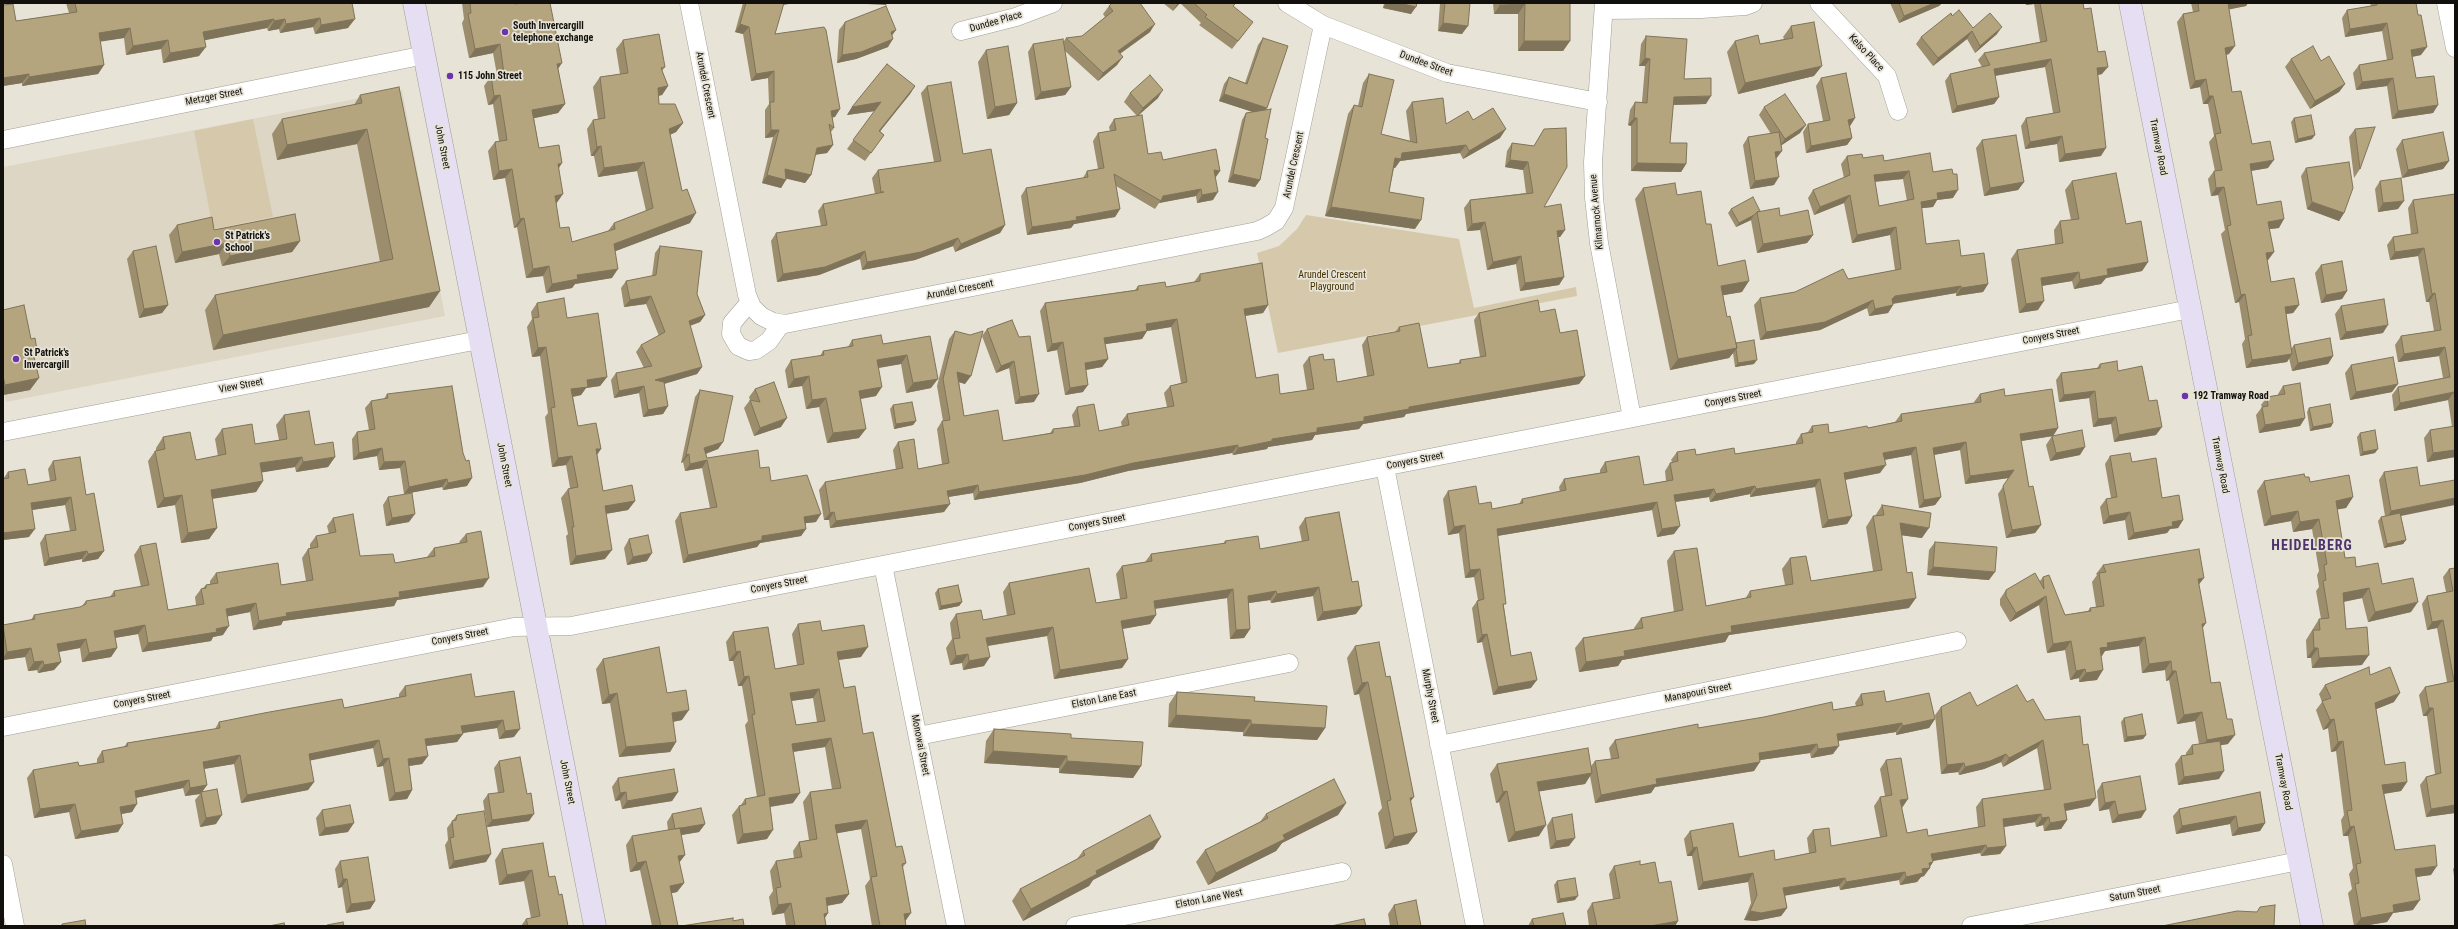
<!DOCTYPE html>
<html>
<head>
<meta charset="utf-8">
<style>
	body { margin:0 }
	#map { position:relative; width:2458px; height:929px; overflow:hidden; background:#e7e3d7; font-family:"Roboto Condensed",sans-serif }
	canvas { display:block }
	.frame { position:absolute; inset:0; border:4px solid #11100c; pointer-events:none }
</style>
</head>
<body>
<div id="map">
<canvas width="2458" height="929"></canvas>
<div class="frame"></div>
</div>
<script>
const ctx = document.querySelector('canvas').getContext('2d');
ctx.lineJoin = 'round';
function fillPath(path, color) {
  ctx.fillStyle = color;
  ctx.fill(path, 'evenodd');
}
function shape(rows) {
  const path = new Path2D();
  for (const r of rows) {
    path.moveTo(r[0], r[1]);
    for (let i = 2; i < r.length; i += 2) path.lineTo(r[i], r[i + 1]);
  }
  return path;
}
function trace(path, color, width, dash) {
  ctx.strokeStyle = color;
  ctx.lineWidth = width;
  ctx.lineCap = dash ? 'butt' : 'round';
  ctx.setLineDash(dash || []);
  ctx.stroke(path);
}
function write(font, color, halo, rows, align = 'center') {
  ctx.font = font + ' "Roboto Condensed",sans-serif';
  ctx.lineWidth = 3.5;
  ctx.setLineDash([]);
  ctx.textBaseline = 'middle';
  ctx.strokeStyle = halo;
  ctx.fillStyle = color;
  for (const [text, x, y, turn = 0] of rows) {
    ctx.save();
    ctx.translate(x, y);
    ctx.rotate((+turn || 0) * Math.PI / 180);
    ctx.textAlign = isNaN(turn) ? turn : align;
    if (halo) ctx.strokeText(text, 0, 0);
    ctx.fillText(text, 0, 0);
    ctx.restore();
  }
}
fillPath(shape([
	[402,90,445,316,6,402,3,389,3,167]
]), '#ded6c4');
fillPath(shape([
	[253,119,273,217,213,229,194,131],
	[1306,215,1459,239,1474,308,1576,287,1577,296,1278,353,1257,253,1279,246,1297,229]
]), '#d6c9ab');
const street = shape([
	[689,3,747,295,752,307,761,316,773,322,785,324,1257,231,1266,227,1276,221,1284,208,1323,25],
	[1287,3,1323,25,1447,73,1598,102],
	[1604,3,1593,162,1594,198,1599,243,1632,418],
	[1819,3,1887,76,1898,111],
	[2446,3,2455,48],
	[1604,10,1701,9,1745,6,1753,3],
	[961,31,1016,17,1053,3],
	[3,140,425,55],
	[750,302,732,323,731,334,738,346,749,351,756,350,769,341,781,324],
	[3,432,479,340],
	[1385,467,1475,926],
	[883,565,956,926],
	[3,727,514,627,571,626,2190,309],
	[918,736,1289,663],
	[1439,745,1957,641],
	[3,864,15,926],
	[1075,926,1342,872],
	[1971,926,2299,861]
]);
const secondary = shape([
	[414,3,595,926],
	[2130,3,2312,926]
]);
trace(street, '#a29e93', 19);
trace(secondary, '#a29e93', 23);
trace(street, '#fff', 18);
trace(secondary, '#e6def2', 22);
fillPath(shape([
	[66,3,352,3,348,28,315,34,313,27,280,33,279,29,268,31,267,28,204,40,199,56,163,63,161,49,126,55,124,38,100,41,104,65,98,74,22,86,22,83,3,86,3,5,16,21,69,13],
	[462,3,515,3,558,69,565,104,558,113,534,118,539,148,559,168,556,204,560,228,572,242,608,231,614,223,646,211,637,171,598,177,594,156,591,156,587,129,593,120,598,119,593,87,600,77,620,74,616,49,623,40,665,67,662,71,668,86,662,95,658,96,659,104,683,123,676,132,670,135,682,191,690,223,615,251,612,278,575,284,572,288,546,293,543,276,526,278,517,227,514,228,505,178,493,180,488,151,495,142,499,141,493,104,488,105,484,86,491,76,497,75,493,53,469,58,462,23,464,19],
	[743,3,796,3,783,5,775,34,835,117,832,117,834,128,831,132,833,145,827,153,815,155,811,175,805,183,786,178,781,188,762,183,773,137,765,138,765,110,769,104,768,78,751,81,743,34,735,32],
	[1163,3,1236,3,1233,6,1247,30,1232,49,1199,25,1201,23,1180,3,1173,11],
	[1384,3,1417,3,1411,14,1383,8],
	[1440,3,1470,3,1462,34,1438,31],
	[1493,3,1570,3,1570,41,1563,51,1518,51,1518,14,1494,14],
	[1890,3,1942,3,1939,6,1899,23],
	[2025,3,2083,3,2084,9,2102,74,2098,75,2101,156,2059,162,2057,144,2025,149,2021,126,2026,118,2053,113,2045,67,1995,76,1999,97,1994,104,1952,113,1945,81,1950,74,1982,67,1978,60,1984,53,2040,42,2034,4,2026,5],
	[2191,3,2248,3,2246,6,2229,9,2229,54,2226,55,2232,92,2252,144,2268,168,2251,171,2257,205,2279,228,2269,229,2274,252,2268,260,2267,260,2271,282,2299,305,2293,313,2286,314,2291,349,2294,345,2333,356,2328,364,2292,371,2289,358,2287,362,2246,368,2242,344,2245,339,2239,302,2235,303,2221,234,2225,230,2218,195,2211,196,2208,179,2214,171,2215,171,2209,142,2214,136,2208,104,2203,104,2200,87,2190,89,2177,22,2183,14,2193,12],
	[2370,3,2416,3,2421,55,2412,57,2416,78,2438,105,2433,113,2392,119,2387,86,2356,90,2353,73,2359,65,2387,60,2382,31,2345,37,2342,18,2347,10,2371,6],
	[1109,6,1150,32,1120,54,1117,65,1098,81,1065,51,1071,87,1065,95,1035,100,1028,52,1033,44,1064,41,1066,38,1082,36,1105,17,1103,14],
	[1952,16,1973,28,1997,34,1975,53,1967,39,1933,66,1916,44,1921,37],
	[845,22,896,30,892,35,888,47,856,59,837,63,839,30],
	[1791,26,1814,76,1738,94,1727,52,1735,41,1760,44,1784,39,1783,37],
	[1646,36,1706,104,1673,105,1670,143,1686,164,1681,172,1631,171,1631,126,1628,125,1630,110,1635,102,1642,102,1645,66,1639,66,1641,44],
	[1263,38,1266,110,1265,138,1260,180,1255,187,1228,182,1242,120,1246,113,1253,112,1219,101,1224,84,1229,77,1245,83,1258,45],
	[986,50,1017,103,1009,115,987,119,978,62],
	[2291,59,2321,61,2345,84,2339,92,2310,109,2285,67],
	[1369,74,1381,134,1410,141,1406,111,1412,102,1446,124,1473,120,1500,138,1463,159,1460,153,1400,161,1395,168,1394,168,1389,192,1415,229,1325,216,1348,114,1354,105,1358,106,1363,83],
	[1821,78,1855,118,1850,126,1852,138,1847,145,1806,153,1803,132,1808,124,1823,121,1816,86],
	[915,86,910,94,880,131,884,135,865,161,847,149,875,111,847,115,852,107],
	[927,86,963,154,1005,225,1000,233,955,252,953,246,915,260,862,270,860,259,819,275,777,282,771,241,776,233,821,226,818,211,823,204,875,194,872,178,878,170,934,162,921,93],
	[1130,93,1158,98,1138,116,1148,154,1163,160,1220,171,1216,177,1213,200,1197,203,1196,196,1159,203,1155,209,1116,186,1120,209,1115,217,1074,224,1071,228,1027,235,1021,196,1026,188,1083,178,1087,171,1098,169,1093,141,1098,133,1110,131,1109,127,1114,119,1137,116,1124,102],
	[360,95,440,291,429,307,213,350,205,310,215,295,380,262,357,144,277,160,272,134,282,119,354,105],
	[1764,107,1800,133,1781,145,1776,158,1774,185,1750,189,1743,145,1748,137,1771,134,1759,115],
	[2294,118,2312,139,2295,143,2291,122],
	[1544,129,1544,207,1565,230,1560,237,1558,237,1564,277,1559,285,1520,291,1516,264,1487,270,1480,230,1467,231,1464,208,1470,200,1526,193,1523,170,1505,167,1507,151,1512,143,1534,146],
	[2355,129,2360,169,2354,178,2349,137],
	[1982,140,2024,182,2018,190,1984,196,1976,148],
	[2402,140,2449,161,2443,169,2402,178,2396,149],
	[1847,156,1863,158,1884,161,1933,172,1953,198,1937,200,1933,207,1921,208,1926,244,1961,256,1988,284,1983,292,1956,296,1956,293,1893,304,1893,305,1888,313,1869,316,1867,308,1820,330,1760,340,1754,305,1760,298,1795,292,1848,279,1895,270,1890,235,1852,243,1844,203,1814,215,1808,198,1813,190,1844,178,1841,164],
	[1903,179,1907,201,1879,206,1875,182],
	[2306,168,2344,213,2339,221,2307,209,2301,176],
	[2072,181,2126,224,2148,262,2142,271,2106,278,2101,284,2074,289,2072,281,2042,286,2038,310,2019,313,2011,259,2017,250,2055,244,2054,230,2060,221,2071,220,2065,190],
	[2380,181,2398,209,2378,212,2375,189],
	[1643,188,1706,224,1718,266,1742,292,1723,295,1727,317,1736,343,1754,364,1735,367,1733,353,1729,358,1670,370,1635,199],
	[2455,194,2455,457,2427,462,2424,438,2430,430,2452,427,2448,400,2394,411,2392,395,2398,387,2443,378,2439,356,2398,362,2395,345,2401,336,2434,331,2429,302,2426,302,2418,256,2390,260,2387,245,2393,237,2411,234,2408,208,2413,200],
	[1731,209,1760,211,1780,216,1813,235,1807,243,1757,253,1751,220,1736,227,1728,213],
	[177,225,214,230,300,241,292,252,222,266,219,254,175,263,169,235],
	[660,246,697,294,705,315,700,322,690,326,702,367,697,374,664,384,668,406,663,414,643,417,639,393,614,398,611,380,616,373,644,368,636,352,641,345,659,336,646,304,624,307,621,288,626,281,652,276,655,253],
	[133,251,168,305,162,313,139,318,127,259],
	[2321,265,2347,291,2342,299,2321,303,2315,273],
	[1200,274,1268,305,1263,313,1245,316,1256,378,1280,394,1307,390,1303,365,1309,357,1324,360,1337,382,1367,376,1362,345,1367,337,1395,332,1399,327,1428,368,1458,364,1460,360,1480,357,1474,320,1479,313,1540,312,1560,333,1585,376,1579,384,1406,414,1404,417,1363,424,1359,429,1315,435,1312,440,1268,447,1267,449,1233,455,1232,453,1128,471,1080,483,974,500,973,493,948,497,944,512,830,528,829,520,824,520,819,490,825,482,896,470,893,450,898,442,918,469,942,464,937,429,942,421,943,421,937,386,949,339,955,331,965,384,959,382,964,416,1003,441,1050,433,1053,429,1074,426,1072,415,1077,407,1099,431,1122,427,1121,422,1127,414,1167,407,1164,393,1170,386,1181,383,1171,327,1147,331,1142,339,1105,344,1108,359,1102,367,1086,370,1083,392,1065,395,1057,350,1047,352,1040,311,1045,303,1135,290,1138,286,1166,287,1194,282],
	[537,303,567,318,607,377,600,386,586,388,581,395,573,397,578,426,597,455,603,491,635,501,628,510,606,514,605,559,570,565,566,536,568,534,561,498,568,489,570,488,566,465,552,467,545,417,548,413,540,356,532,357,527,327,532,319,531,312],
	[2341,306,2383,333,2340,340,2335,314],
	[3,310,35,360,30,390,3,395],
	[1012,320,1034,402,1015,404,1009,368,996,373,982,336,987,329],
	[930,336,931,388,906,393,901,364,879,368,876,396,861,399,859,438,827,443,819,407,806,409,802,386,788,388,785,370,791,360,820,356,823,351,848,347,852,340,883,344],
	[2100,364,2118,371,2149,401,2156,435,2114,442,2111,424,2093,427,2089,398,2059,402,2056,380,2061,373,2097,368],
	[2351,365,2392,392,2350,400,2345,373],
	[2283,386,2305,418,2300,426,2259,433,2256,415,2262,407,2261,405,2267,397,2278,395,2278,394],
	[755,389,781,427,754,436,744,408,750,400,749,397],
	[700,390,723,442,718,449,706,454,707,458,760,468,771,481,816,522,806,523,806,529,801,536,760,543,757,547,683,563,675,521,680,513,710,508,702,468,685,471,683,462,681,463,695,397],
	[387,394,467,486,443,490,442,487,404,494,400,468,379,470,377,456,353,460,352,439,357,432,369,430,365,408,371,401,384,399],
	[1980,394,2005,396,2058,428,2053,436,2021,441,2029,487,2041,525,2035,533,2006,538,1998,494,2009,478,1965,484,1960,450,1934,455,1941,497,1935,505,1919,508,1911,455,1884,460,1880,473,1845,480,1852,516,1847,524,1822,528,1815,487,1750,497,1750,494,1710,502,1709,497,1675,502,1674,534,1657,537,1652,510,1497,536,1504,607,1511,656,1531,688,1493,695,1482,642,1477,643,1472,608,1478,600,1474,577,1465,578,1459,533,1448,535,1443,499,1448,491,1492,509,1519,504,1522,499,1560,492,1559,487,1564,479,1600,473,1600,470,1605,462,1644,485,1666,481,1665,471,1670,463,1672,462,1671,460,1677,452,1696,455,1735,454,1796,444,1796,442,1801,434,1808,432,1812,426,1829,433,1868,428,1895,422,1901,414,1975,403,1974,402],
	[893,405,916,421,913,425,894,429,890,409],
	[2309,408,2331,427,2310,431,2307,412],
	[284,415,315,445,335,457,328,467,296,472,295,467,262,472,263,481,256,492,212,499,217,528,209,539,181,543,175,505,157,508,148,461,155,451,156,451,156,448,163,437,196,460,218,456,215,439,222,429,255,444,279,440,276,425],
	[2360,433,2375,453,2360,456,2357,437],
	[2052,436,2080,455,2050,461,2046,445],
	[2110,456,2132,462,2162,498,2183,520,2178,528,2170,529,2167,533,2128,540,2125,520,2103,524,2100,507,2106,499,2111,498,2105,464],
	[53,461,86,495,104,551,98,559,82,562,82,559,44,566,40,543,45,535,70,531,65,505,32,510,29,537,3,540,3,479,8,472,28,485,50,481,48,469],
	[2384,472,2420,486,2401,516,2406,540,2403,544,2384,548,2378,521,2381,517,2385,516,2379,480],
	[2305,477,2310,482,2353,497,2346,508,2337,509,2345,558,2356,567,2382,584,2411,612,2368,622,2362,598,2344,602,2346,629,2362,665,2312,668,2311,658,2307,658,2306,640,2319,619,2321,619,2316,591,2319,587,2317,575,2319,571,2312,529,2293,532,2291,521,2264,526,2257,491,2264,481],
	[388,497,409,522,386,526,383,505],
	[1882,505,1922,538,1901,535,1909,608,1729,635,1725,642,1622,660,1618,666,1579,672,1575,648,1583,638,1634,629,1634,628,1641,618,1674,612,1667,561,1674,551,1706,606,1745,599,1750,591,1785,585,1782,569,1790,558,1811,581,1873,571,1866,527,1873,516,1875,516],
	[333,518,360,556,395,563,427,557,434,548,460,543,459,542,466,534,483,587,397,600,394,606,283,621,281,625,253,630,250,612,228,616,223,635,213,637,211,641,142,652,138,634,115,638,117,648,111,657,82,662,80,648,59,652,61,662,54,670,38,673,37,670,28,671,25,657,3,660,3,625,31,620,34,615,80,607,82,606,86,601,110,597,114,591,141,587,134,555,140,546,168,610,196,605,195,597,201,589,203,588,206,585,210,584,210,581,216,573,281,585,306,581,302,558,308,549,310,548,310,544,316,536,329,534,327,526],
	[1305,518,1356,614,1317,621,1313,596,1271,603,1270,600,1248,603,1250,629,1244,638,1230,639,1227,598,1155,608,1156,615,1150,624,1123,629,1128,659,1122,668,1054,679,1047,636,988,646,984,666,963,670,962,663,950,665,946,648,952,639,950,623,956,614,983,620,1007,616,1003,592,1009,583,1096,603,1120,599,1116,574,1122,566,1145,562,1151,554,1223,544,1225,541,1260,549,1302,542,1299,527],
	[629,539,647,561,627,565,624,548],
	[1935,542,1989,580,1927,575,1929,550],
	[2103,565,2199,584,2202,629,2211,683,2228,744,2220,745,2219,779,2178,785,2175,764,2181,756,2186,755,2186,753,2192,745,2199,744,2195,721,2177,724,2169,680,2166,681,2165,670,2142,673,2139,646,2105,651,2101,656,2097,680,2079,682,2079,678,2070,680,2065,650,2047,653,2039,605,2010,622,2000,605,2000,599,2006,590,2040,581,2043,577,2065,615,2088,611,2090,608,2096,607,2092,582,2097,575,2096,574],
	[2455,568,2455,813,2426,817,2420,785,2426,777,2435,774,2427,716,2423,716,2419,695,2425,687,2447,682,2437,628,2427,630,2422,604,2427,596,2446,592,2443,577,2449,569],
	[938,589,962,602,959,606,939,610,935,593],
	[798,624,822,631,861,657,838,660,844,688,863,734,896,847,906,863,903,867,905,921,906,926,872,926,865,886,870,879,861,829,836,833,849,894,842,903,827,906,828,913,825,918,826,926,786,926,784,913,772,915,769,897,773,891,770,871,776,861,794,858,793,851,799,842,809,840,803,802,810,792,832,789,825,747,793,752,793,803,770,807,767,839,737,844,732,815,739,806,741,805,745,799,757,797,745,725,748,721,742,686,738,686,733,661,729,661,726,642,733,632,775,669,797,665,792,634],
	[813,698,817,722,796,725,791,701],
	[1355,646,1411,802,1417,832,1408,844,1385,849,1378,813,1382,808,1359,694,1354,695,1347,658],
	[603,659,667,693,682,720,673,722,676,742,670,752,619,757,610,703,602,704,596,669],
	[2370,675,2394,702,2376,709,2385,765,2407,782,2401,791,2384,794,2395,850,2431,875,2416,877,2413,910,2393,913,2387,922,2363,926,2354,926,2348,893,2352,889,2349,874,2353,868,2348,836,2343,836,2341,820,2344,815,2336,751,2331,752,2328,728,2323,730,2316,710,2322,702,2319,694,2325,685],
	[405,686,475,697,514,691,514,737,499,739,497,728,462,733,457,742,426,746,428,756,422,764,409,766,412,790,407,799,389,801,383,766,377,767,373,748,310,760,314,782,308,790,241,803,234,764,204,769,207,785,203,791,216,824,200,827,195,800,200,794,185,796,183,788,136,798,132,812,122,814,118,832,75,839,69,812,34,818,27,778,33,770,79,766,97,763,97,759,102,751,124,747,127,743,215,729,219,722,344,708,399,697,399,694],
	[1177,692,1254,701,1325,728,1317,740,1243,736,1243,732,1168,727,1169,704],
	[1861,694,1935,719,1929,728,1896,735,1896,732,1839,741,1833,754,1811,758,1810,753,1760,760,1754,771,1655,787,1651,793,1595,803,1590,776,1585,784,1539,791,1539,836,1508,842,1499,802,1496,803,1490,774,1497,764,1591,766,1595,761,1611,759,1609,748,1615,740,1698,728,1833,710,1856,706,1855,703],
	[2027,702,2090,806,2066,811,2067,820,2061,829,2044,831,2043,825,2036,827,2035,822,2004,827,2006,846,2000,854,1981,856,1980,853,1933,861,1933,862,1924,876,1921,877,1917,882,1900,885,1899,880,1840,890,1839,886,1785,895,1787,908,1781,916,1755,921,1744,920,1751,903,1748,882,1698,890,1692,856,1687,856,1684,839,1690,831,1739,857,1775,860,1809,853,1807,838,1813,830,1831,846,1880,837,1874,806,1880,797,1885,796,1880,769,1886,760,1902,808,1907,833,1928,836,1978,827,1976,807,1982,799,2044,790,2037,748,2003,767,2001,762,1984,769,1959,775,1958,772,1941,774,1935,715,1941,707,1977,706],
	[2124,718,2146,735,2143,739,2124,742,2121,722],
	[994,729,1071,738,1141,766,1133,778,1059,773,1059,768,984,763,986,741],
	[499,761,529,821,487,827,483,801,488,794,498,793,494,768],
	[618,778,678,792,672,801,622,809,620,800,615,801,612,787],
	[2102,783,2141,818,2112,823,2109,809,2099,811,2097,791],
	[2260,792,2265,823,2260,831,2232,836,2230,824,2176,834,2173,816,2179,809],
	[1346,803,1338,815,1282,843,1276,851,1208,885,1196,862,1205,850,1260,822,1266,814],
	[322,810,348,832,319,836,316,818],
	[672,814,705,824,699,832,681,835,685,855,679,863,684,883,677,892,671,893,678,926,652,926,640,870,630,872,626,845,632,836,668,830,667,822],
	[457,815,486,862,449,869,445,845,448,840,447,828],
	[1552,818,1569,846,1550,849,1547,826],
	[1161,837,1153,849,1093,880,1089,886,1023,921,1012,901,1020,889,1077,859,1083,851],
	[502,849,549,877,559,895,568,926,521,926,526,919,531,918,524,881,499,885,495,860],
	[340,861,375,901,370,909,346,913,342,887,338,888,335,869],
	[1640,865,1659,883,1678,921,1675,926,1589,926,1587,911,1592,903,1613,899,1609,874,1614,866],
	[2455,867,2455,883,2453,869],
	[1557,881,1575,900,1557,903,1554,885],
	[1394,905,1421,926,1390,926,1388,914],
	[1532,919,1566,926,1528,926]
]), '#9c8e6d');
fillPath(shape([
	[781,3,796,3,780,5],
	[847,3,888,3,886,5],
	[1178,3,1180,3,1173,11],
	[1386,3,1399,3,1416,7,1411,14,1383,8],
	[1934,3,1942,3,1939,6,1899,23,1904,16],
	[2027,3,2035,3,2034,4,2026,5],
	[2228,3,2248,3,2246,6,2222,11],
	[1525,4,1518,14,1494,14,1500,5],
	[320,18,313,27,280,33,286,24],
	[274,19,267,28,196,42,203,32],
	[285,19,279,29,268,31,274,21],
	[355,19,348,28,315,34,321,25],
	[1443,23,1468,26,1462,34,1438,31],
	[2387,23,2382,31,2345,37,2350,29],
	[740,24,749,27,743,34,735,32],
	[1155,24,1150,32,1112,59,1118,51],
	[2002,27,1997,34,1975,53,1980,46],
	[130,28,124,38,92,43,99,33],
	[896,30,890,38,891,32],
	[1972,31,1967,39,1933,66,1938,58],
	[893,39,888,47,856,59,837,63,842,55],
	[168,40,161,49,126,55,133,46],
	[1524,41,1570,41,1563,51,1518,51],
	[500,44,493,53,469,58,475,49],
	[2235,46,2229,54,2219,56,2225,48],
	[206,47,199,56,163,63,170,53],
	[2427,47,2421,55,2405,58,2411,50],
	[1123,57,1117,65,1098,81,1103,73],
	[1645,58,1650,59,1645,66,1639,66],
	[2051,59,2045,67,1988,77,1994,69],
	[562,63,556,72,557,64],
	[104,65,98,74,22,86,29,77],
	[1822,66,1814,76,1738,94,1745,83],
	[2108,67,2102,74,2092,76,2097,68],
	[774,71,768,78,751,81,756,74],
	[29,74,22,83,3,86,3,78],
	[2393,78,2387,86,2356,90,2362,82],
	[2206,79,2200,87,2190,89,2195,81],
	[2345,84,2339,92,2310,109,2315,101],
	[668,86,662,95,651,97,658,88],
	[915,86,910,94,874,139,879,131],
	[1071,87,1065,95,1035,100,1041,92],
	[1163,90,1158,98,1137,116,1143,108],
	[1224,94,1267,108,1262,115,1219,101],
	[500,95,493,104,488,105,494,96],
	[1711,96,1706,104,1668,105,1674,97],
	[2209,96,2213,96,2208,104,2203,104],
	[1999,97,1994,104,1952,113,1957,106],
	[881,102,875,111,847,115,852,107],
	[1017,103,1009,115,987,119,995,107],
	[565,104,558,113,526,120,532,110],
	[2438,105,2433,113,2392,119,2398,111],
	[840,109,835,117,826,119,831,111],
	[1634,118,1637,118,1631,126,1628,125],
	[1855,118,1850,126,1843,127,1848,120],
	[683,123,676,132,662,138,669,129],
	[1806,125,1800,133,1779,147,1785,139],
	[367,129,357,144,277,160,287,145],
	[1506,129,1500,138,1463,159,1469,151],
	[771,130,779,130,773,137,765,138],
	[2315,135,2312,139,2295,143,2298,139],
	[2062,136,2057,144,2025,149,2030,142],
	[1852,138,1847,145,1806,153,1811,146],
	[833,145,827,153,812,155,817,148],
	[1466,145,1460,153,1400,161,1395,168,1389,167,1395,158,1402,153],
	[601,146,594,156,591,156,597,147],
	[2106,148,2101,156,2059,162,2065,154],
	[1782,151,1776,159,1775,152],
	[1510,160,1528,162,1523,170,1505,167],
	[2274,160,2268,168,2244,172,2250,164],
	[2449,161,2443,169,2402,178,2408,170],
	[644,162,637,171,598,177,604,168],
	[562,163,556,173,558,164],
	[1637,163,1686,164,1681,172,1631,171],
	[512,169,505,178,493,180,499,171],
	[785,169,811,175,805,183,779,177],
	[1214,170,1220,171,1214,179],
	[1909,171,1903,179,1869,182,1874,175],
	[1233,174,1260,180,1255,187,1228,182],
	[767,175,786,180,781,188,762,183],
	[1779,177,1774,185,1750,189,1755,181],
	[2024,182,2018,190,1984,196,1990,188],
	[2224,187,2218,195,2211,196,2216,188],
	[1201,189,1196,196,1159,203,1163,196],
	[1958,190,1953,198,1937,200,1933,207,1915,209,1921,202,1937,193],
	[1218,192,1213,200,1197,203,1202,195],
	[563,194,556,204,555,196],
	[1850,195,1844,203,1814,215,1820,207],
	[2404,201,2398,209,2378,212,2383,203],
	[2312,202,2344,213,2339,221,2307,209],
	[1331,207,1421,220,1415,229,1325,216],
	[1120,209,1115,217,1074,224,1071,228,1027,235,1032,227,1076,217],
	[696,213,690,223,608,254,614,244],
	[1754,215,1751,220,1736,227,1739,223],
	[524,218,517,227,514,228,520,219],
	[2284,219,2279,228,2262,230,2268,222],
	[1485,222,1480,230,1467,231,1472,224],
	[1005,225,1000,233,955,252,961,244],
	[1896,227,1890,235,1852,243,1857,235],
	[1565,230,1560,237,1552,238,1557,231],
	[1813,235,1807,243,1757,253,1763,244],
	[958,238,953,246,915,260,862,270,867,262],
	[300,241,292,252,222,266,230,256],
	[227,243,219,254,175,263,182,252],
	[2424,248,2418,256,2390,260,2395,252],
	[865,251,860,259,819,275,777,282,783,274],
	[2274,252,2268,260,2260,261,2266,253],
	[1521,256,1516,264,1487,270,1493,262],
	[2148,262,2142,271,2106,278,2101,284,2074,289,2080,280,2107,269],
	[549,266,543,276,526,278,533,269],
	[618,269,612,278,575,284,572,288,546,293,552,284,577,275],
	[2079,272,2072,281,2034,287,2041,278],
	[1564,277,1559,285,1520,291,1525,283],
	[1749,281,1742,292,1713,297,1721,286],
	[1988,284,1983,292,1956,296,1961,288],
	[1961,286,1956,293,1890,304,1893,305,1888,313,1869,316,1875,309,1892,299,1895,296],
	[440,291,429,307,213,350,223,335],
	[2347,291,2342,299,2321,303,2326,295],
	[2435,293,2429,302,2426,302,2432,294],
	[2245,294,2239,302,2235,303,2241,295],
	[651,296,646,304,624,307,630,300],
	[1873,300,1867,308,1820,330,1760,340,1766,332],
	[2044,301,2038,310,2019,313,2026,304],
	[168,305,162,313,139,318,144,309],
	[1268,305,1263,313,1238,317,1244,309],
	[2299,305,2293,313,2279,315,2285,307],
	[705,315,700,322,683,328,689,321],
	[1177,319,1171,327,1141,332,1146,324],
	[2388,325,2383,333,2340,340,2346,332],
	[1147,331,1142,339,1099,345,1104,338],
	[1063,342,1057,350,1047,352,1052,344],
	[546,347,540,356,532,357,538,348],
	[2445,347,2439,356,2398,362,2404,354],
	[1737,348,1729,358,1670,370,1678,359],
	[2292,354,2287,362,2246,368,2252,360],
	[907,355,901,364,871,369,877,360],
	[2333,356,2328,364,2292,371,2298,363],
	[1108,359,1102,367,1079,371,1085,363],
	[1757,360,1754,364,1735,367,1738,363],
	[1014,361,1009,368,996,373,1001,366],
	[702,367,697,374,650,388,655,380],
	[957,372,971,376,965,384,952,380],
	[809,376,802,386,788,388,794,379],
	[1585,376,1579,384,1406,414,1404,417,1363,424,1359,429,1315,435,1312,440,1268,447,1267,449,1233,455,1238,448,1364,417,1409,407],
	[607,377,600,386,586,388,581,395,565,398,571,389,587,380],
	[39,378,30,390,3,395,3,387,5,385],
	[938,379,931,388,906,393,913,383],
	[2398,384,2392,392,2350,400,2356,392],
	[1088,385,1083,392,1065,395,1070,388],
	[644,386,639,393,614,398,619,391],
	[882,387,876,396,853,400,859,391],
	[2095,391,2089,398,2059,402,2064,395],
	[2454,392,2448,400,2394,411,2400,403],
	[1039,394,1034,402,1015,404,1020,397],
	[826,398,819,407,806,409,812,400],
	[668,406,663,414,643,417,648,410],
	[2116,417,2111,424,2093,427,2098,419],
	[787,418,781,427,754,436,760,428],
	[2305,418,2300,426,2259,433,2265,425],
	[916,421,913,425,894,429,896,424],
	[2333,423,2331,427,2310,431,2313,427],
	[2162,427,2156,435,2114,442,2119,435],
	[2058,428,2053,436,2015,442,2020,434],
	[866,429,859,438,827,443,833,433],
	[723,442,718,449,699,456,704,448],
	[1966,442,1960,450,1928,456,1933,448],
	[1238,445,1232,453,1128,471,1080,483,974,500,979,492,1133,463],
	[1916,447,1911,455,1878,461,1883,453],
	[2085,447,2080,455,2050,461,2056,453],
	[382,448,377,456,353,460,359,453],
	[596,449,601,449,595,458],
	[2378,449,2375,453,2360,456,2363,452],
	[2455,450,2455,457,2427,462,2433,453],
	[689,454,683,462,681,463,686,455],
	[572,456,566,465,552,467,558,458],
	[302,457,295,467,253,474,260,463],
	[335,457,328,467,296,472,303,462],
	[707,460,702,468,685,471,690,464],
	[405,461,400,468,379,470,384,462],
	[1886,465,1880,473,1838,481,1844,473],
	[2014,470,2009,478,1965,484,1970,476],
	[472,478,467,486,443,490,448,483],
	[447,479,442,487,404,494,409,487],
	[1820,479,1815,487,1750,497,1756,489],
	[263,481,256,492,203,500,211,490],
	[978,485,973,493,942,498,947,491],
	[1755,486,1750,494,1710,502,1716,494],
	[1714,489,1709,497,1668,503,1674,495],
	[182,495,175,505,157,508,164,498],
	[71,497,65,505,25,511,31,503],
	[1941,497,1935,505,1919,508,1924,500],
	[2353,497,2346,508,2329,511,2336,501],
	[2455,498,2455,505,2386,519,2391,511],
	[635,501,628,510,598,515,605,506],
	[1657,502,1652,510,1491,537,1497,529],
	[950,504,944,512,830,528,836,521],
	[2298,511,2291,521,2264,526,2271,516],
	[834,512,829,520,824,520,830,513],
	[2130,512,2125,520,2103,524,2109,516],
	[415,514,409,522,386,526,392,518],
	[821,514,816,522,799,524,804,517],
	[1852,516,1847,524,1822,528,1828,520],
	[2319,519,2312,529,2293,532,2300,522],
	[2183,520,2178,528,2170,529,2167,533,2128,540,2134,533,2172,522],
	[1900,523,1929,528,1922,538,1892,534],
	[1465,525,1459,533,1448,535,1454,527],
	[2041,525,2035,533,2006,538,2012,530],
	[1680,526,1674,534,1657,537,1662,529],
	[217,528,209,539,181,543,188,533],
	[35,529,29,537,3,540,3,533],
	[806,529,801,536,760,543,757,547,683,563,688,555,762,536],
	[2406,540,2403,544,2384,548,2387,544],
	[612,550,605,559,570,565,576,556],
	[87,551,82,559,44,566,49,558],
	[104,551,98,559,82,562,88,554],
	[652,553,647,561,627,565,633,557],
	[1933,567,1995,572,1989,580,1927,575],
	[1480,569,1474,577,1465,578,1470,570],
	[489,578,483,587,397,600,394,606,283,621,281,625,253,630,259,621,286,613,399,592],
	[2204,578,2197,587,2198,579],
	[1319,587,1313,596,1271,603,1277,594],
	[2369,588,2362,598,2336,603,2343,593],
	[1233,589,1227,598,1148,610,1154,601],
	[1276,591,1270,600,1242,604,1248,596],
	[2046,596,2039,605,2010,622,2016,613],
	[1916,598,1909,608,1729,635,1725,642,1622,660,1618,666,1579,672,1586,662,1624,651,1731,626],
	[962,602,959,606,939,610,941,606],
	[2418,602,2411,612,2368,622,2375,612],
	[256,603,250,612,220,618,226,609],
	[1362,606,1356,614,1317,621,1323,612],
	[1156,615,1150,624,1115,630,1121,621],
	[2443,620,2437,628,2427,630,2432,622],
	[2206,623,2200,632,2202,624],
	[145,625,138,634,108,639,114,631],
	[229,626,223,635,213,637,211,641,142,652,148,643],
	[1053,627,1047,636,980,647,986,638],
	[1250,629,1244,638,1230,639,1236,630],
	[1487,634,1482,642,1477,643,1482,635],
	[2145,637,2139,646,2105,651,2102,656,2093,658,2100,648,2107,643],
	[86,639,80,648,51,653,57,644],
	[2071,641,2065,650,2047,653,2053,644],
	[868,647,861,657,830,661,837,652],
	[31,648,25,657,3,660,3,658,7,652],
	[117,648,111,657,82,662,89,653],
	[2314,648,2318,648,2311,658,2307,658],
	[740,651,733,661,729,661,736,652],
	[968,654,962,663,950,665,956,656],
	[2369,655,2362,665,2312,668,2319,658],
	[990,657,984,666,963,670,969,661],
	[1128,659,1122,668,1054,679,1060,670],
	[43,661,37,670,28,671,34,662],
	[2171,661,2165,670,2142,673,2149,664],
	[61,662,54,670,38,673,44,665],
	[2085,669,2079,678,2070,680,2076,671],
	[2103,670,2097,680,2079,682,2086,673],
	[2172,671,2176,671,2169,680,2166,681],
	[749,676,742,686,738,686,744,677],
	[1537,680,1531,688,1493,695,1498,687],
	[1368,682,1359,694,1354,695,1362,683],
	[819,689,813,698,783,702,790,693],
	[617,693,610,703,602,704,609,695],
	[2400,693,2394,702,2369,712,2375,703],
	[2429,708,2433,708,2427,716,2423,716],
	[689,710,682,720,665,723,672,713],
	[2202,712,2195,721,2177,724,2184,715],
	[1176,715,1251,720,1243,732,1168,727],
	[1935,719,1929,728,1896,735,1902,726],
	[2334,719,2328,728,2323,730,2330,720],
	[503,720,497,728,456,734,461,726],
	[1902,723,1896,732,1831,742,1837,734],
	[1251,724,1325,728,1317,740,1243,736],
	[520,729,514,737,499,739,505,731],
	[463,734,457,742,419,747,425,739],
	[2146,735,2143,739,2124,742,2127,737],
	[2235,735,2228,744,2200,749,2207,740],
	[831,738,825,747,785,753,792,744],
	[379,740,373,748,303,762,309,754],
	[2043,740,2037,748,2003,767,2009,758],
	[2343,741,2336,751,2331,752,2338,742],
	[676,742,670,752,619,757,626,747],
	[1817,744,1810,753,1753,761,1759,753],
	[1839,746,1833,754,1811,758,1818,749],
	[993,751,1067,756,1059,768,984,763],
	[2006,754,2001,762,1984,769,1959,775,1965,767],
	[240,755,234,764,197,770,203,762],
	[428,756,422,764,402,767,408,759],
	[389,758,383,766,377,767,383,759],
	[1067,761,1141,766,1133,778,1059,773],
	[1760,762,1754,771,1655,787,1651,793,1595,803,1601,795,1656,779],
	[1964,763,1958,772,1941,774,1947,765],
	[2224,771,2219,779,2178,785,2184,777],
	[1592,773,1585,784,1530,793,1537,782],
	[189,780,183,788,130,799,135,791],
	[314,782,308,790,241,803,247,795],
	[2407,782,2401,791,2375,795,2382,785],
	[207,785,201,793,201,792,200,794,185,796,190,788],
	[412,790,407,799,389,801,395,793],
	[1507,791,1499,802,1496,803,1503,792],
	[626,792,620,800,615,801,620,793],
	[678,792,672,801,622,809,627,801],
	[800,793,793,803,762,808,769,798],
	[1414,797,1405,809,1410,798],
	[2096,798,2090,806,2059,812,2064,804],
	[1908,799,1902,808,1900,800],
	[2115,801,2109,809,2099,811,2105,803],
	[1346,803,1338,815,1282,843,1276,851,1208,885,1216,873,1283,835],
	[75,804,69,812,34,818,40,809],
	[137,804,132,812,115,815,120,807],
	[2455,805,2455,813,2426,817,2431,809],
	[2146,810,2141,818,2112,823,2118,815],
	[534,814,529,821,487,827,492,820],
	[2041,814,2035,822,1997,828,2003,819],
	[222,815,216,824,200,827,206,818],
	[2236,816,2230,824,2176,834,2182,826],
	[2049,817,2043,825,2036,827,2042,818],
	[867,820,861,829,828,835,835,825],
	[2067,820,2061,829,2044,831,2050,823],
	[354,823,348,832,319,836,325,828],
	[2265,823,2260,831,2232,836,2238,828],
	[123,824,118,832,75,839,81,831],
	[705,824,699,832,670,837,675,829],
	[1546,825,1539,836,1508,842,1515,832],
	[2354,826,2348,836,2343,836,2350,827],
	[773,830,767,839,737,844,743,834],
	[1417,832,1408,844,1385,849,1394,837],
	[1161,837,1153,849,1093,880,1089,886,1023,921,1031,909,1096,871],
	[1575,838,1569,846,1550,849,1556,841],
	[1986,845,1980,853,1926,862,1931,854],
	[2006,846,2000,854,1981,856,1987,848],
	[1697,847,1692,856,1687,856,1693,848],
	[491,854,486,862,449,869,454,861],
	[685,855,678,864,678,856],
	[646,861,640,870,630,872,637,863],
	[1933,862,1929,868,1930,868,1924,876,1921,877,1917,882,1900,885,1906,877,1922,869,1929,863],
	[2437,866,2431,875,2408,878,2415,869],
	[532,870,524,881,499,885,507,875],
	[1905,872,1899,880,1840,890,1846,882],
	[1753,873,1748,882,1698,890,1703,882],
	[1845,878,1839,886,1778,897,1783,888],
	[343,879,347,879,342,887,338,888],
	[684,883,677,892,664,895,670,886],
	[849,894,842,903,819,907,826,898],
	[1578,896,1575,900,1557,903,1560,899],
	[2420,900,2413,910,2393,913,2387,922,2363,926,2355,926,2361,918,2393,905],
	[375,901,370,909,346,913,351,904],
	[791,903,784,913,772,915,778,905],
	[1787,908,1781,916,1755,921,1744,920,1750,911],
	[828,913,821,923,824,914],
	[911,913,904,923,904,914],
	[1678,921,1675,926,1650,926]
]), '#7f7459');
const building = shape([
	[75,3,352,3,355,19,321,25,320,18,286,24,285,19,274,21,274,19,203,32,206,47,170,53,168,40,133,46,130,28,99,33,104,65,29,77,29,74,3,78,3,5,13,4,16,21,77,12,75,3],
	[470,3,515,3,515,4,521,3,550,3,562,63,557,64,565,104,532,110,539,148,559,145,562,163,558,164,563,194,555,196,560,228,569,227,572,242,615,229,614,223,653,208,644,162,604,168,601,146,597,147,593,120,605,118,600,77,628,73,623,40,659,34,665,67,661,68,668,86,658,88,659,104,675,104,683,123,669,129,682,191,687,189,696,213,614,244,618,269,577,275,578,279,552,284,549,266,533,269,524,218,520,219,512,169,499,171,495,142,507,140,500,95,494,96,491,76,504,74,500,44,475,49,468,14,471,13,470,3],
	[746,3,784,3,775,34,824,27,826,30,840,109,831,111,834,128,829,124,833,145,817,148,811,175,785,169,786,180,767,175,779,130,771,130,770,102,774,102,774,71,756,74,749,27,740,24,746,3],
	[1112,3,1140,3,1155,24,1118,51,1123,57,1103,73,1066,38,1082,36,1113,11,1109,6,1112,3],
	[1194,3,1236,3,1233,6,1253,22,1238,41,1205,17,1207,15,1194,3],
	[1399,3,1417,3,1416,7,1399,3],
	[1445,3,1470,3,1468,26,1443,23,1445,3],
	[1500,3,1570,3,1570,41,1524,41,1525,4,1500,5,1500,3],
	[1899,3,1934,3,1904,16,1899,3],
	[2040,3,2083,3,2084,9,2091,8,2098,52,2105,51,2108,67,2097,68,2106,148,2065,154,2062,136,2030,142,2026,118,2060,112,2051,59,1994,69,1999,97,1957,106,1950,74,1990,65,1984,53,2047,41,2040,3],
	[2198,3,2228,3,2235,46,2225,48,2232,92,2241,91,2252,144,2270,141,2274,160,2250,164,2257,205,2281,201,2284,219,2268,222,2274,252,2266,253,2271,282,2294,278,2299,305,2285,307,2292,354,2252,360,2248,336,2252,335,2245,294,2241,295,2227,226,2231,225,2224,187,2216,188,2214,171,2222,170,2215,134,2221,133,2213,96,2209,96,2206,79,2195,81,2183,14,2199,11,2198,3],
	[2377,3,2416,3,2418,15,2421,15,2427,47,2411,50,2416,78,2434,76,2438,105,2398,111,2393,78,2362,82,2359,65,2393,59,2387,23,2350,29,2347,10,2377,5,2377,3],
	[886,6,896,30,891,32,893,39,861,52,842,55,845,22,886,6],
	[1959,10,1973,28,1990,13,2002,27,1980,46,1972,31,1938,58,1921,37,1951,13,1952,16,1959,10],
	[1814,22,1822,66,1745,83,1735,41,1758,35,1760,44,1793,38,1791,26,1814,22],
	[1646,36,1687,39,1684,79,1711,78,1711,96,1674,97,1670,143,1687,143,1686,164,1637,163,1637,118,1634,118,1635,102,1647,103,1650,59,1645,58,1646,36],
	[1263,38,1288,46,1267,108,1224,94,1229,77,1247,84,1263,38],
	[1063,39,1071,87,1041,92,1033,44,1063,39],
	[1008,46,1017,103,995,107,986,50,1008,46],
	[2313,46,2321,61,2329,56,2345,84,2315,101,2291,59,2313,46],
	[887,64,915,86,879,131,884,135,871,153,853,140,881,102,852,107,887,64],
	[1846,73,1855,118,1848,120,1852,138,1811,146,1808,124,1830,120,1821,78,1846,73],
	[1369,74,1394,80,1381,134,1417,143,1412,102,1443,98,1446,124,1468,111,1473,120,1493,108,1506,129,1469,151,1466,145,1402,153,1401,159,1395,158,1389,192,1424,198,1421,220,1331,207,1354,105,1362,107,1369,74],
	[1150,75,1163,90,1143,108,1130,93,1150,75],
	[951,82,963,154,991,149,1005,225,961,244,958,238,921,252,867,262,865,251,825,267,783,274,776,233,827,225,823,204,884,192,881,192,878,170,941,161,927,86,951,82],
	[399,87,440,291,223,335,215,295,393,259,367,129,287,145,282,119,362,103,360,95,399,87],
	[1785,94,1806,125,1785,139,1764,107,1785,94],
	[1271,109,1265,138,1268,139,1260,180,1233,174,1246,113,1271,109],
	[1142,115,1148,154,1161,152,1163,160,1216,149,1220,171,1214,170,1218,192,1202,195,1201,189,1163,196,1161,201,1114,174,1120,209,1076,217,1077,220,1032,227,1026,188,1088,177,1087,171,1104,168,1098,133,1116,130,1114,119,1142,115],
	[2311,115,2315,135,2298,139,2294,118,2311,115],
	[2375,127,2360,169,2355,129,2375,127],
	[1566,128,1567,167,1544,207,1561,204,1565,230,1557,231,1564,277,1525,283,1521,256,1493,262,1485,222,1472,224,1470,200,1533,193,1528,162,1510,160,1512,143,1534,146,1544,129,1566,128],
	[1779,132,1782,151,1775,152,1779,177,1755,181,1748,137,1779,132],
	[2443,132,2449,161,2408,170,2402,140,2443,132],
	[2016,135,2024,182,1990,188,1982,140,2016,135],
	[1930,153,1933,172,1952,169,1953,174,1957,174,1958,190,1937,193,1938,199,1921,202,1926,244,1959,240,1961,256,1984,253,1988,284,1961,288,1961,286,1895,296,1892,299,1893,305,1875,309,1873,300,1825,322,1766,332,1760,298,1795,292,1843,269,1848,279,1901,269,1896,227,1857,235,1850,195,1820,207,1813,190,1850,175,1847,156,1862,154,1863,158,1883,155,1884,161,1930,153],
	[1909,171,1914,199,1879,206,1874,175,1909,171],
	[2349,162,2353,188,2344,213,2312,202,2306,168,2349,162],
	[2116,173,2126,224,2141,221,2148,262,2107,269,2108,275,2080,280,2079,272,2041,278,2044,301,2026,304,2017,250,2063,243,2060,221,2079,219,2072,181,2116,173],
	[2401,178,2404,201,2383,203,2380,181,2401,178],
	[1675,183,1677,195,1701,191,1706,224,1711,224,1718,266,1745,260,1749,281,1721,286,1727,317,1730,316,1737,348,1678,359,1643,188,1675,183],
	[2455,194,2455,401,2454,392,2400,403,2398,387,2450,377,2445,347,2404,354,2401,336,2441,330,2435,293,2432,294,2424,248,2395,252,2393,237,2418,233,2413,200,2455,194],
	[1753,197,1760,211,1757,212,1754,215,1739,223,1731,209,1753,197],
	[1779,208,1780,216,1808,210,1813,235,1763,244,1757,212,1779,208],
	[295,214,300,241,230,256,227,243,182,252,177,225,212,217,214,230,295,214],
	[156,246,168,305,144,309,133,251,156,246],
	[660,246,702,251,697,294,705,315,689,321,702,367,655,380,664,382,668,406,648,410,644,386,619,391,616,373,652,366,641,345,665,332,651,296,630,300,626,281,656,275,660,246],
	[2342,261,2347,291,2326,295,2321,265,2342,261],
	[1262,263,1268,305,1244,309,1256,378,1278,374,1280,394,1314,389,1309,357,1323,354,1324,360,1334,359,1337,382,1374,375,1367,337,1400,331,1399,327,1419,323,1428,368,1461,363,1460,360,1486,356,1479,313,1538,300,1540,312,1555,309,1560,333,1577,330,1585,376,1409,407,1409,409,1364,417,1364,421,1317,428,1317,432,1272,439,1272,441,1238,448,1238,445,1133,463,1085,475,979,492,978,485,947,491,950,504,836,521,834,512,830,513,825,482,903,468,898,442,914,439,918,469,949,463,942,421,950,420,943,379,955,331,970,335,983,331,971,376,957,372,964,416,998,410,1003,441,1053,433,1053,429,1080,426,1077,407,1094,404,1099,431,1129,425,1127,414,1174,406,1170,386,1187,382,1177,319,1146,324,1147,331,1104,338,1108,359,1085,363,1088,385,1070,388,1063,342,1052,344,1045,303,1138,290,1138,286,1165,282,1166,287,1200,281,1200,274,1262,263],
	[564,298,567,318,598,313,607,377,587,380,588,387,571,389,578,426,596,423,601,449,596,449,603,491,632,485,635,501,605,506,612,550,576,556,572,527,574,527,568,489,578,487,572,456,558,458,551,408,555,407,546,347,538,348,533,318,539,317,537,303,564,298],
	[2384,299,2388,325,2346,332,2341,306,2384,299],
	[24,305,31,339,35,338,38,356,34,357,39,378,5,385,3,376,3,310,24,305],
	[1012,320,1019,337,1030,336,1039,394,1020,397,1014,361,1001,366,987,329,1012,320],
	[881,335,883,344,930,336,938,379,913,383,907,355,877,360,882,387,859,391,866,429,833,433,826,398,812,400,809,376,794,379,791,360,824,355,823,351,853,346,852,340,881,335],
	[2330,338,2333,356,2298,363,2294,345,2330,338],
	[1754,340,1757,360,1738,363,1736,349,1737,348,1736,343,1754,340],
	[2393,357,2398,384,2356,392,2351,365,2393,357],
	[2117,361,2118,371,2142,366,2149,401,2157,400,2162,427,2119,435,2116,417,2098,419,2095,391,2064,395,2061,373,2100,368,2100,364,2117,361],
	[774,382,787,418,760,428,750,400,760,402,755,389,774,382],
	[2300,383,2305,418,2265,425,2262,407,2268,406,2267,397,2285,394,2283,386,2300,383],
	[452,386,463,453,466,461,469,460,472,478,448,483,447,479,409,487,405,461,384,462,382,448,359,453,357,432,375,429,371,401,388,398,387,394,452,386],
	[2004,389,2005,396,2052,389,2058,428,2020,434,2029,487,2033,486,2041,525,2012,530,2003,486,2014,470,1970,476,1966,442,1933,448,1941,497,1924,500,1916,447,1883,453,1886,465,1844,473,1852,516,1828,520,1820,479,1756,489,1755,486,1716,494,1714,489,1674,495,1680,526,1662,529,1657,502,1497,529,1506,604,1503,604,1511,656,1531,652,1537,680,1498,687,1487,634,1482,635,1477,601,1484,599,1480,569,1470,570,1465,525,1454,527,1448,491,1476,486,1479,504,1491,502,1492,509,1523,503,1522,499,1566,490,1564,479,1607,472,1605,462,1639,456,1644,485,1673,480,1670,463,1678,461,1677,452,1695,449,1696,455,1734,448,1735,454,1803,443,1801,434,1813,432,1812,426,1828,424,1829,433,1867,426,1868,428,1902,421,1901,414,1981,402,1980,394,2004,389],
	[700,390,733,396,723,442,704,448,707,458,758,450,760,468,769,467,771,481,807,475,821,514,804,517,806,529,762,536,762,540,688,555,680,513,717,507,707,460,690,464,689,454,686,455,700,390],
	[912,402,916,421,896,424,893,405,912,402],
	[2330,404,2333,423,2313,427,2309,408,2330,404],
	[309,411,315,445,333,442,335,457,303,462,302,457,260,463,263,481,211,490,217,528,188,533,182,495,164,498,155,451,165,449,163,437,190,432,196,460,226,454,222,429,252,424,255,444,287,439,284,415,309,411],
	[2455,426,2455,450,2433,453,2430,430,2455,426],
	[2082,430,2085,447,2056,453,2052,436,2082,430],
	[2375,430,2378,449,2363,452,2360,433,2375,430],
	[2130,453,2132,462,2156,458,2162,498,2179,495,2183,520,2172,522,2173,526,2134,533,2130,512,2109,516,2106,499,2117,497,2110,456,2130,453],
	[80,457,86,495,94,493,104,551,88,554,87,551,49,558,45,535,76,530,71,497,31,503,35,529,3,533,3,479,9,478,8,472,25,469,28,485,56,480,53,461,80,457],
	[2417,467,2420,486,2455,480,2455,498,2391,511,2384,472,2417,467],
	[2304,474,2305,477,2309,477,2310,482,2349,475,2353,497,2336,501,2345,558,2355,557,2356,567,2378,563,2382,584,2413,578,2418,602,2375,612,2369,588,2343,593,2346,629,2367,627,2369,655,2319,658,2318,648,2314,648,2313,630,2320,630,2319,619,2329,618,2323,581,2326,580,2324,565,2327,564,2319,519,2300,522,2298,511,2271,516,2264,481,2304,474],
	[412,493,415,514,392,518,388,497,412,493],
	[1882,505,1931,513,1929,528,1900,523,1907,573,1912,572,1916,598,1731,626,1732,632,1624,651,1625,656,1586,662,1583,638,1643,628,1641,618,1683,610,1674,551,1697,548,1706,606,1751,597,1750,591,1793,584,1790,558,1806,556,1811,581,1882,570,1873,516,1884,515,1882,505],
	[1339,512,1352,582,1358,581,1362,606,1323,612,1319,587,1277,594,1276,591,1248,596,1250,629,1236,630,1233,589,1154,601,1156,615,1121,621,1128,659,1060,670,1053,627,986,638,990,657,969,661,968,654,956,656,953,639,960,638,956,614,981,610,983,620,1015,614,1009,583,1089,568,1096,603,1127,598,1122,566,1152,561,1151,554,1226,543,1225,541,1258,536,1260,549,1309,540,1305,518,1339,512],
	[2400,513,2406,540,2387,544,2381,517,2400,513],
	[353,514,360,556,393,554,395,563,435,556,434,548,467,542,466,534,481,531,489,578,399,592,400,597,286,613,287,616,259,621,256,603,226,609,229,626,216,629,217,632,148,643,145,625,114,631,117,648,89,653,86,639,57,644,61,662,44,665,43,661,34,662,31,648,7,652,3,625,35,619,34,615,80,607,86,604,86,601,115,596,114,591,149,585,140,546,156,543,168,610,204,604,201,589,206,588,206,585,218,583,216,573,278,563,281,585,313,580,308,549,318,547,316,536,336,532,333,518,353,514],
	[648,535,652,553,633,557,629,539,648,535],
	[1935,542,1997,547,1995,572,1933,567,1935,542],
	[2199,549,2204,578,2198,579,2206,623,2202,624,2211,683,2220,682,2227,719,2232,719,2235,735,2207,740,2202,712,2184,715,2176,671,2172,671,2171,661,2149,664,2145,637,2107,643,2108,647,2100,648,2103,670,2086,673,2085,669,2076,671,2071,641,2053,644,2046,596,2016,613,2006,596,2006,590,2035,573,2044,589,2043,577,2049,575,2065,615,2091,611,2090,608,2104,606,2099,573,2106,572,2103,565,2199,549],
	[2455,568,2455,805,2431,809,2426,777,2441,773,2433,708,2429,708,2425,687,2454,681,2443,620,2432,622,2427,596,2453,591,2449,569,2455,568],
	[958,585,962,602,941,606,938,589,958,585],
	[820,621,822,631,864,625,868,647,837,652,844,688,855,686,863,734,873,732,896,847,902,846,906,863,902,864,911,913,904,914,906,926,880,926,871,877,877,876,867,820,835,825,849,894,826,898,828,913,824,914,826,926,795,926,791,903,778,905,776,888,781,887,776,861,802,857,799,842,817,839,810,792,841,788,831,738,792,744,800,793,769,798,773,830,743,834,739,806,746,804,745,799,765,795,752,715,755,714,749,676,744,677,740,651,736,652,733,632,768,627,775,669,804,664,798,624,820,621],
	[819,689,825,721,796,725,790,693,819,689],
	[1379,642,1386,677,1390,676,1414,797,1410,798,1417,832,1394,837,1387,801,1391,800,1368,682,1362,683,1355,646,1379,642],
	[659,647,667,693,686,690,689,710,672,713,676,742,626,747,617,693,609,695,603,659,659,647],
	[2369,667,2370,675,2390,667,2400,693,2375,703,2385,765,2405,762,2407,782,2382,785,2395,850,2435,845,2437,866,2415,869,2420,900,2393,905,2394,912,2361,918,2355,884,2359,883,2356,864,2361,863,2354,826,2350,827,2347,811,2352,810,2343,741,2338,742,2334,719,2330,720,2322,701,2331,698,2325,685,2369,667],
	[471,674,475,697,514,691,520,729,505,731,503,720,461,726,463,734,425,739,428,756,408,759,412,790,395,793,389,758,383,759,379,740,309,754,314,782,247,795,240,755,203,762,207,785,190,788,189,780,135,791,137,804,120,807,123,824,81,831,75,804,40,809,33,770,78,762,79,766,104,762,102,751,128,746,127,743,220,728,219,722,264,713,342,699,344,708,406,696,405,686,471,674],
	[2017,685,2027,702,2033,699,2045,720,2080,716,2083,745,2088,744,2096,798,2064,804,2067,820,2050,823,2049,817,2042,818,2041,814,2003,819,2006,846,1987,848,1986,845,1931,854,1933,862,1929,863,1930,868,1922,869,1923,873,1906,877,1905,872,1846,882,1845,878,1783,888,1787,908,1761,913,1750,911,1757,895,1753,873,1703,882,1697,847,1693,848,1690,831,1733,823,1739,857,1774,850,1775,860,1816,852,1813,830,1829,828,1831,846,1887,836,1880,797,1892,795,1886,760,1901,758,1908,799,1900,800,1907,833,1927,829,1928,836,1985,826,1982,799,2051,789,2043,740,2009,758,2006,754,1990,761,1965,767,1964,763,1947,765,1941,707,1970,692,1977,706,2017,685],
	[1884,691,1886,702,1929,693,1935,719,1902,726,1902,723,1837,734,1839,746,1818,749,1817,744,1759,753,1760,762,1656,779,1657,784,1601,795,1595,761,1619,758,1615,740,1698,724,1698,728,1764,717,1832,702,1833,710,1863,705,1861,694,1884,691],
	[1177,692,1255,697,1254,701,1327,706,1325,728,1251,724,1251,720,1176,715,1177,692],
	[2142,714,2146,735,2127,737,2124,718,2142,714],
	[994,729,1071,734,1071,738,1143,742,1141,766,1067,761,1067,756,993,751,994,729],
	[2220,741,2224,771,2184,777,2181,756,2193,754,2192,745,2220,741],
	[1588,748,1592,773,1537,782,1546,825,1515,832,1507,791,1503,792,1497,764,1588,748],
	[520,757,527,794,531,793,534,814,492,820,488,794,504,792,499,761,520,757],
	[674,769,678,792,627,801,626,792,620,793,618,778,674,769],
	[2140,776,2146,810,2118,815,2115,801,2105,803,2102,783,2140,776],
	[1334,779,1346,803,1283,835,1285,839,1216,873,1205,850,1268,818,1266,814,1334,779],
	[217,789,222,815,206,818,201,792,217,789],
	[2260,792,2265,823,2238,828,2236,816,2182,826,2179,809,2260,792],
	[350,805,354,823,325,828,322,810,350,805],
	[701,808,705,824,675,829,672,814,701,808],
	[484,811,491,854,454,861,450,838,454,837,452,821,456,820,457,815,484,811],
	[1572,814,1575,838,1556,841,1552,818,1572,814],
	[1150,815,1161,837,1096,871,1097,874,1031,909,1020,889,1085,855,1083,851,1150,815],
	[680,828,685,855,678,856,684,883,670,886,678,926,661,926,646,861,637,863,632,836,680,828],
	[543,843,549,877,555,876,559,895,562,894,568,926,528,926,526,919,540,916,532,870,507,875,502,849,543,843],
	[368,857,375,901,351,904,347,879,343,879,340,861,368,857],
	[1640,861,1640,865,1655,862,1659,883,1671,881,1678,921,1650,926,1597,926,1592,903,1620,898,1614,866,1640,861],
	[1575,878,1578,896,1560,899,1557,881,1575,878],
	[1416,900,1421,926,1398,926,1394,905,1416,900],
	[2275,905,2274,926,2162,926,2237,911,2257,912,2260,907,2275,905],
	[1563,913,1566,926,1534,926,1532,919,1563,913],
	[733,918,733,921,743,919,744,926,681,926,733,918],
	[1364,919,1366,926,1331,926,1364,919],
	[85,920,86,926,62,926,62,924,85,920],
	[343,922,344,926,328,926,327,925,343,922],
	[284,923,285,926,269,926,284,923]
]);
fillPath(building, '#b5a57f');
trace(building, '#7f7459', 1);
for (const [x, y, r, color] of [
	[505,32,4,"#6c33aa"],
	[450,76,4,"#6c33aa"],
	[217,242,4,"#6c33aa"],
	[16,359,4,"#6c33aa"],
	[2185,396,4,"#6c33aa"]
]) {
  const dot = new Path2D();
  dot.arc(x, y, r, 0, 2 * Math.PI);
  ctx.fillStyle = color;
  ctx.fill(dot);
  trace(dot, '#e7e3d7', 1.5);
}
write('10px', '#11100c', '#e7e3d7', [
	["Dundee Place",996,22,-16],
	["Kelso Place",1866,53,47],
	["Dundee Street",1426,64,20],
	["Arundel Crescent",705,85,79],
	["Metzger Street",214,97,-11],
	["John Street",442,147,79],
	["Tramway Road",2158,147,79],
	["Arundel Crescent",1294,165,-78],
	["Kilmarnock Avenue",1597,212,-95],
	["Arundel Crescent",960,290,-11],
	["Conyers Street",2051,336,-11],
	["View Street",241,386,-11],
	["Conyers Street",1733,399,-11],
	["Conyers Street",1415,461,-11],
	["John Street",504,465,79],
	["Tramway Road",2220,465,79],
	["Conyers Street",1097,523,-11],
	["Conyers Street",779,585,-11],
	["Conyers Street",460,637,-11],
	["Manapouri Street",1698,693,-11],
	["Murphy Street",1430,696,79],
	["Elston Lane East",1104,699,-11],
	["Conyers Street",142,700,-11],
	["Monowai Street",920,745,79],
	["John Street",567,782,79],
	["Tramway Road",2283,782,79],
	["Saturn Street",2135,894,-11],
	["Elston Lane West",1209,899,-11]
]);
write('bold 10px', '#11100c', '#e7e3d7', [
	["South Invercargill",513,26],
	["telephone exchange",513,38],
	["115 John Street",458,76],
	["St Patrick's",225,236],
	["School",225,248],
	["St Patrick's",24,353],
	["Invercargill",24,365],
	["192 Tramway Road",2193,396]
], 'left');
write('10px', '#443200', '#e7e3d7', [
	["Arundel Crescent",1332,275],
	["Playground",1332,287]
]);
ctx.letterSpacing = '1px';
write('bold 14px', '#4c336e', '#e7e3d7', [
	["HEIDELBERG",2312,546]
]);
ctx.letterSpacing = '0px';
</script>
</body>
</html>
